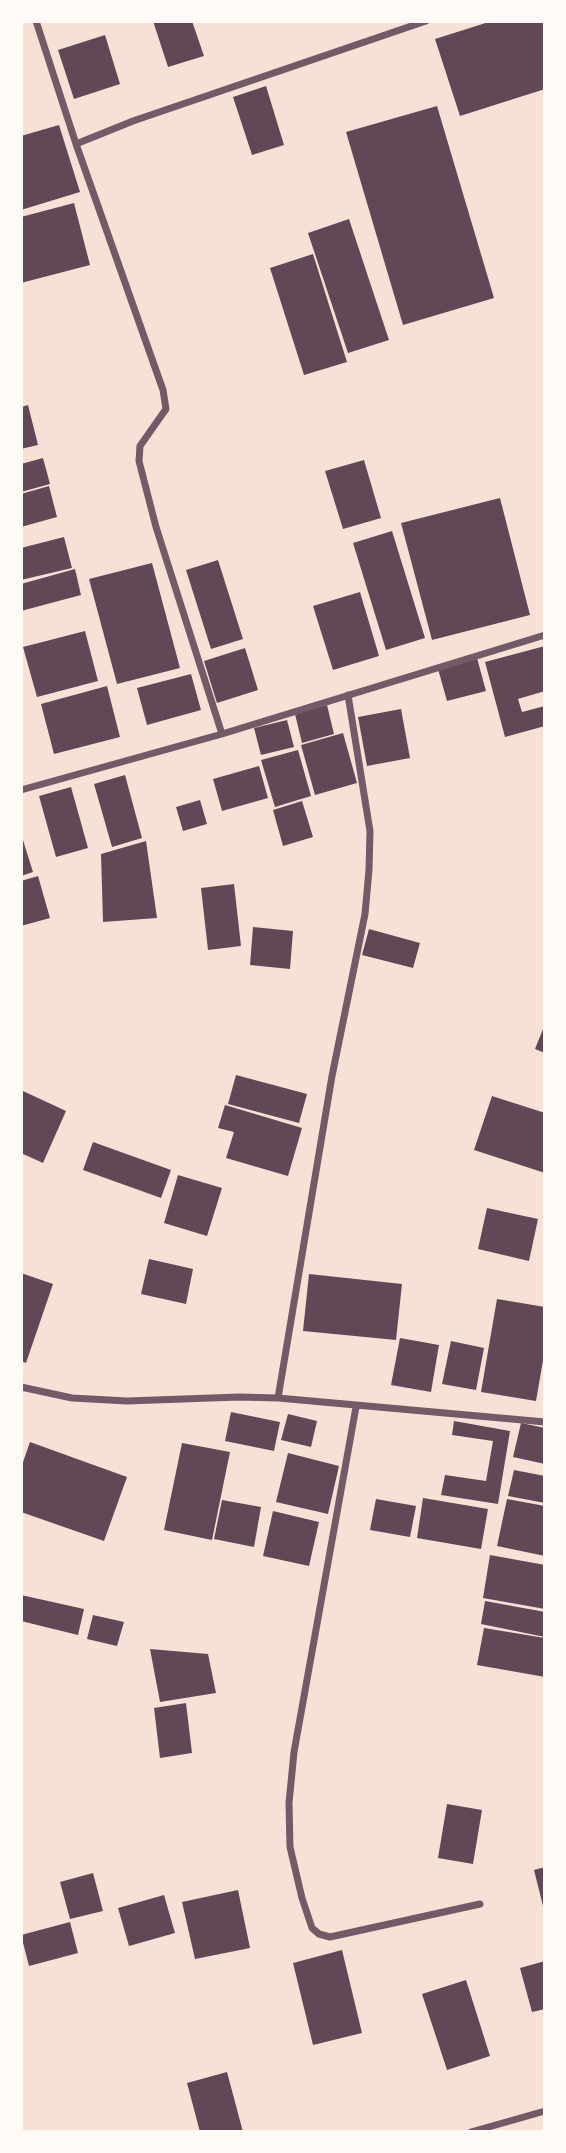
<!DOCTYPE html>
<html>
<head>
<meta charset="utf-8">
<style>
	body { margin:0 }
	#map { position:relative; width:566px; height:2153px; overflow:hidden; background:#f7e1d7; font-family:"PT Sans",sans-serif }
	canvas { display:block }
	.frame { position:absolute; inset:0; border:23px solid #fffaf5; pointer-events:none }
</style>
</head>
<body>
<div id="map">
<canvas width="566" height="2153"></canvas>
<div class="frame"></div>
</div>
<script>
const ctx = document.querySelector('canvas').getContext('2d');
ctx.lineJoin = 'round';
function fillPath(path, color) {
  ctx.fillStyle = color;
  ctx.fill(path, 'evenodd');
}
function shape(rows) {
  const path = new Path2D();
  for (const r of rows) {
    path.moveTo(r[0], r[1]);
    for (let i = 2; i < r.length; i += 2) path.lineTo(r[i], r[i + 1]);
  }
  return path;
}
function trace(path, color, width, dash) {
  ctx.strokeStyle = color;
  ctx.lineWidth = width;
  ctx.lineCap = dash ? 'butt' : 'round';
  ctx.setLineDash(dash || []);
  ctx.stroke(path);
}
fillPath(shape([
	[153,21,192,21,204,56,168,67],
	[492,21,545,21,545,89,460,116,435,39],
	[105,35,120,84,74,99,58,50],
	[266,86,284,145,252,155,233,97],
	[437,106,494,298,403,325,346,132],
	[59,125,80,192,21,210,21,136],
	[74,203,90,265,21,283,21,217],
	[349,219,389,340,348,353,308,233],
	[313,254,347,362,304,375,270,268],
	[28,405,38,445,21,449,21,407],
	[43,458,50,484,21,492,21,464],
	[364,460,381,518,343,529,325,471],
	[49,486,57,517,21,527,21,494],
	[500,498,530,615,432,640,401,523],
	[392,531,425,638,386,650,353,543],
	[64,537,72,568,21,580,21,548],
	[218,560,243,639,211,649,186,570],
	[152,563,180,668,117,684,89,579],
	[75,569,81,595,21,611,21,584],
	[360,592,379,656,333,670,313,606],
	[85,631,98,681,37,697,23,647],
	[545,646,545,691,518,699,522,712,545,706,545,726,505,737,485,662],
	[245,648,258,690,217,703,204,661],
	[477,658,486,691,447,701,438,669],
	[191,674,201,710,147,725,137,688],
	[107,686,120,737,54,754,41,704],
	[327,705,334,734,302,743,295,714],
	[401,709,410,758,367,766,358,717],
	[287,720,294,747,261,755,254,728],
	[343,733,357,783,315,795,301,745],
	[298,750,311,796,275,807,261,760],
	[259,766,268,798,222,811,213,779],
	[125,775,142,838,112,847,94,784],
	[71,787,88,848,56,857,39,796],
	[200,800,207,824,183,831,176,807],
	[302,801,313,837,283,846,273,810],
	[22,837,33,872,21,876,21,838],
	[146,841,157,918,103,922,101,854],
	[38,876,50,918,21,926,21,881],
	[234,884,241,946,208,950,201,888],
	[253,927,293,931,290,969,250,965],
	[369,929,420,943,413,968,362,955],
	[545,1024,545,1053,535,1049],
	[236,1075,307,1094,299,1123,228,1104],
	[23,1091,66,1111,43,1163,21,1153],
	[492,1096,545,1113,545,1173,474,1150],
	[225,1105,302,1128,288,1176,226,1158,234,1132,218,1128],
	[93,1142,171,1170,161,1198,83,1170],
	[178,1175,222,1188,207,1236,164,1223],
	[487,1208,538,1219,529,1261,478,1249],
	[149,1259,193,1269,186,1304,141,1294],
	[21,1273,53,1284,26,1363,21,1361],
	[309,1274,402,1284,396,1340,303,1331],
	[497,1299,545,1307,545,1349,536,1401,481,1392],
	[400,1338,439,1345,431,1392,391,1385],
	[451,1341,484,1348,476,1390,442,1384],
	[231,1412,280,1422,274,1451,225,1441],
	[288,1414,317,1421,311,1447,281,1440],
	[454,1421,510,1431,498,1504,441,1495,445,1475,486,1481,493,1441,452,1435],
	[521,1423,545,1428,545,1464,513,1457],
	[30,1442,127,1477,104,1541,21,1512,21,1468],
	[182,1443,230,1452,212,1540,164,1530],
	[288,1453,339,1466,328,1514,276,1502],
	[514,1470,545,1476,545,1503,508,1496],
	[423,1498,488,1509,481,1549,417,1538],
	[376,1499,416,1506,410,1537,370,1530],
	[507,1499,545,1506,545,1556,497,1546],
	[222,1500,261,1507,254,1547,214,1539],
	[273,1511,319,1522,309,1566,263,1556],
	[490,1555,545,1565,545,1609,483,1598],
	[21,1595,84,1609,78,1635,21,1621],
	[485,1601,545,1612,545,1637,481,1624],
	[93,1615,124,1622,117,1646,87,1639],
	[484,1628,545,1638,545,1677,477,1665],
	[150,1649,208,1654,216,1693,160,1702],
	[186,1703,192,1753,160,1758,154,1708],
	[447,1804,482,1810,473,1864,438,1858],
	[545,1867,545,1910,544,1910,534,1870],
	[93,1873,103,1911,70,1919,60,1882],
	[238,1890,250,1948,195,1959,182,1902],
	[164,1895,175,1933,129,1946,118,1908],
	[70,1922,78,1953,29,1966,21,1935],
	[342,1950,362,2033,313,2045,293,1963],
	[545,1961,545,2009,532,2012,520,1968],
	[466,1980,490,2056,447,2070,422,1994],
	[227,2072,243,2132,200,2132,187,2083]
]), '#644757');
trace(shape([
	[36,21,76,144,163,390,166,409,140,446,139,461,156,527,222,734],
	[76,144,133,121,426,21],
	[21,790,222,734,545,635],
	[21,1387,72,1398,127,1401,239,1397,278,1398,545,1422],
	[278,1398,332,1076,365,914,369,870,370,831,348,695],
	[356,1407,294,1752,289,1803,290,1847,302,1898,312,1928,319,1934,330,1937,480,1904],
	[471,2132,545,2111]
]), '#755966', 7);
</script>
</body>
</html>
